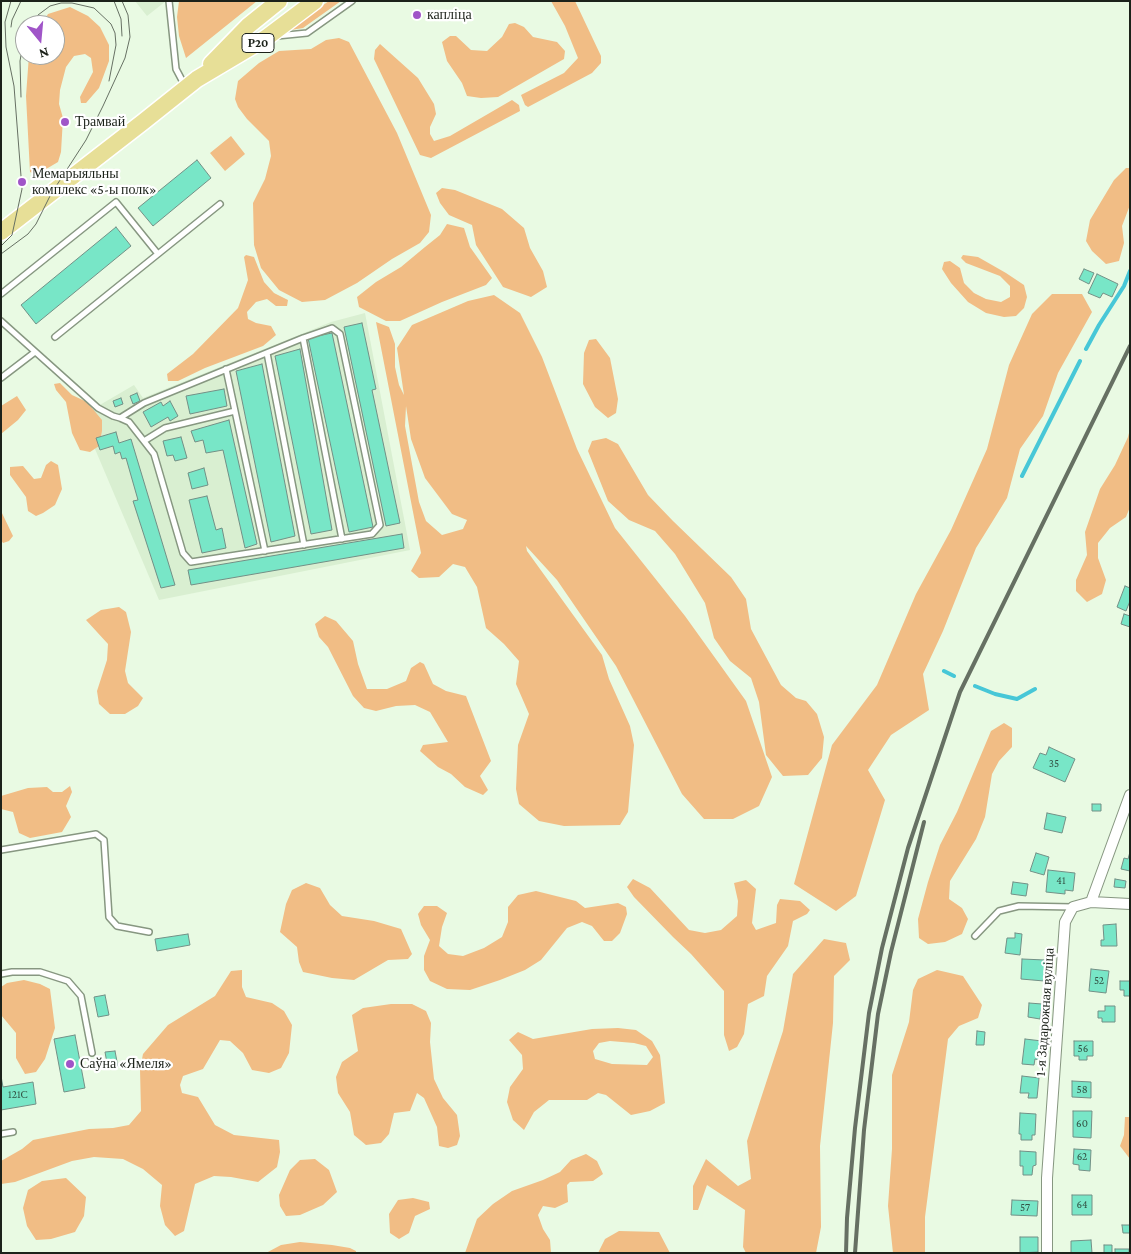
<!DOCTYPE html>
<html>
<head>
<meta charset="utf-8">
<style>
	body { margin:0 }
	#map { position:relative; width:1131px; height:1254px; overflow:hidden; background:#e9fae3; font-family:"Crimson Pro",serif }
	canvas { display:block }
	.frame { position:absolute; inset:0; border:2px solid #1c221a; pointer-events:none }
	.north { position:absolute; left:15px; top:15px; width:50px; height:50px; box-sizing:border-box; background:#fff; border:1px solid #a4a7a3; border-radius:50%; rotate:163deg; font-size:14px; font-weight:700; line-height:20px; text-align:center; color:#1c221a }
	.north::after { content:''; display:block; margin:auto; width:18px; height:22px; background:#a055c8; clip-path:polygon(50% 0,100% 100%,50% 72%,0 100%) }
</style>
</head>
<body>
<div id="map">
<canvas width="1131" height="1254"></canvas>
<div class="frame"></div>
<div class="north">N</div>
</div>
<script>
const ctx = document.querySelector('canvas').getContext('2d');
ctx.lineJoin = 'round';
function fillPath(path, color) {
  ctx.fillStyle = color;
  ctx.fill(path, 'evenodd');
}
function shape(rows) {
  const path = new Path2D();
  for (const r of rows) {
    path.moveTo(r[0], r[1]);
    for (let i = 2; i < r.length; i += 2) path.lineTo(r[i], r[i + 1]);
  }
  return path;
}
function trace(path, color, width, dash) {
  ctx.strokeStyle = color;
  ctx.lineWidth = width;
  ctx.lineCap = dash ? 'butt' : 'round';
  ctx.setLineDash(dash || []);
  ctx.stroke(path);
}
function write(font, color, halo, rows, align = 'center') {
  ctx.font = font + ' "Crimson Pro",serif';
  ctx.lineWidth = 4.5;
  ctx.setLineDash([]);
  ctx.textBaseline = 'middle';
  ctx.strokeStyle = halo;
  ctx.fillStyle = color;
  for (const [text, x, y, turn = 0] of rows) {
    ctx.save();
    ctx.translate(x, y);
    ctx.rotate((+turn || 0) * Math.PI / 180);
    ctx.textAlign = isNaN(turn) ? turn : align;
    if (halo) ctx.strokeText(text, 0, 0);
    ctx.fillText(text, 0, 0);
    ctx.restore();
  }
}
fillPath(shape([
	[135,1,166,1,147,16],
	[365,313,410,550,159,600,81,416,134,385,143,398,331,322]
]), '#d9efd1');
fillPath(shape([
	[179,1,257,1,186,58,179,36,177,17],
	[329,1,341,1,303,28,291,30,289,28],
	[551,1,575,1,601,56,601,63,592,73,528,107,525,105,521,95,564,73,578,58,565,26],
	[70,7,88,16,100,27,109,45,109,61,99,88,86,103,81,103,80,97,93,72,91,58,85,54,74,56,66,67,60,90,59,104,63,118,61,152,58,162,36,175,30,172,26,96,29,55,55,55,55,25,41,25,48,14],
	[515,23,524,27,533,37,557,42,565,51,564,59,498,97,481,98,467,96,462,83,447,61,442,42,450,36,456,36,471,50,487,51,502,37,509,24],
	[339,38,349,42,397,133,431,215,429,232,420,243,392,259,357,283,325,300,302,302,279,290,261,268,254,245,253,203,265,179,271,156,269,141,247,119,238,107,235,99,238,81,259,63,279,51,311,49,326,40],
	[380,44,418,78,434,104,436,114,430,127,430,134,434,141,450,136,512,100,519,105,520,111,431,158,420,155,374,59,375,50],
	[231,136,245,154,225,171,210,153],
	[1126,168,1130,168,1130,205,1122,226,1124,243,1119,261,1106,264,1092,251,1086,241,1090,220,1114,180],
	[442,188,455,190,502,209,524,228,530,248,543,271,547,287,531,297,503,287,476,245,472,225,449,215,440,203,436,193],
	[447,224,464,228,470,247,492,278,486,285,442,302,400,321,386,321,359,307,357,297,376,282,401,267,425,247,440,235],
	[246,255,254,257,264,282,274,293,288,300,287,306,276,306,267,299,256,302,247,312,248,319,256,323,271,326,276,335,263,346,205,368,178,381,168,381,167,374,193,354,238,308,248,280,244,257],
	[963,255,978,257,1006,273,1024,285,1027,297,1024,308,1016,316,1004,317,986,313,968,302,951,283,942,269,944,262,950,261,960,268,964,283,974,293,986,299,1001,302,1010,297,1010,286,1000,276,966,263,961,258],
	[1052,294,1082,294,1092,312,1058,373,1043,416,1020,449,1007,498,976,548,943,631,923,674,929,710,891,735,868,770,885,800,856,896,836,911,794,884,832,745,877,685,916,594,951,530,987,449,1009,365,1032,314],
	[494,295,520,313,542,357,577,449,615,528,685,616,746,701,772,777,759,806,733,819,704,819,682,794,616,666,557,580,526,546,527,551,602,655,609,679,630,726,634,745,628,812,620,825,564,826,539,821,519,804,516,789,518,745,529,714,516,684,519,661,504,644,486,628,477,587,465,567,453,564,439,577,419,578,411,571,421,553,376,322,389,327,395,344,395,367,399,385,404,395,397,348,412,325,468,301],
	[406,406,411,439,425,478,452,514,467,520,463,529,442,535,426,521,419,502,405,426],
	[596,339,610,358,618,399,616,413,608,418,595,407,583,384,584,353,589,340],
	[60,383,72,395,87,402,102,420,102,431,99,446,90,452,80,450,72,433,66,402,56,390,54,384],
	[17,396,26,410,18,420,1,434,1,406],
	[1130,429,1130,507,1126,517,1110,528,1098,543,1098,558,1106,580,1102,594,1087,602,1076,591,1076,580,1087,555,1085,532,1100,489,1115,465,1128,437],
	[606,438,618,444,648,495,673,521,731,577,746,599,751,629,781,685,796,698,806,701,817,714,824,737,822,758,808,775,783,776,766,755,759,702,751,678,730,661,714,638,705,603,675,554,655,531,629,520,608,501,588,451,592,441],
	[51,461,58,465,62,489,55,505,43,513,36,516,28,511,26,497,10,475,10,467,23,466,34,479,41,478,46,465],
	[1,511,13,536,9,541,3,543,1,540],
	[119,607,126,612,131,632,125,671,128,683,143,698,138,706,125,714,110,714,99,704,97,691,107,660,108,644,86,620,101,610],
	[325,616,336,621,353,641,358,664,367,689,387,689,406,681,411,668,420,662,424,664,433,684,446,691,466,696,491,761,480,776,488,790,483,795,465,787,451,774,438,767,420,751,423,745,448,742,430,712,415,705,396,706,376,711,364,708,353,696,328,647,319,637,315,624],
	[1004,723,1012,728,1012,747,999,761,992,774,985,817,976,839,950,881,949,899,962,908,968,919,962,934,945,942,928,944,919,938,918,919,928,882,940,845,957,812,991,731],
	[70,786,72,792,66,806,71,817,62,832,30,838,19,833,13,812,1,809,1,796,28,788,47,787,53,792,62,792],
	[633,879,650,888,689,930,705,933,721,930,737,916,738,901,734,883,746,880,756,889,752,923,756,930,776,923,777,905,780,899,800,901,810,910,807,914,793,921,788,946,767,976,764,996,748,1004,744,1034,737,1047,729,1051,724,1035,724,991,691,954,673,937,634,897,627,887],
	[306,883,320,888,330,905,342,916,374,921,401,929,412,954,408,959,388,960,354,980,332,978,303,972,299,962,297,947,280,932,286,904,292,890],
	[536,891,576,901,585,908,618,903,626,907,627,914,620,933,612,941,604,941,592,926,582,922,567,928,541,960,525,970,500,980,470,990,447,989,430,981,424,970,424,956,430,940,421,925,418,914,424,906,437,906,447,913,442,927,439,946,448,954,463,956,484,948,502,937,508,922,508,907,518,895],
	[824,939,846,943,850,960,834,976,833,1023,820,1146,821,1227,816,1253,746,1253,743,1247,745,1210,707,1185,698,1210,693,1210,693,1186,706,1159,738,1186,751,1179,747,1141,783,1031,793,974],
	[242,970,242,987,246,997,272,1003,284,1011,292,1025,289,1053,281,1068,269,1073,252,1070,243,1053,230,1041,220,1040,203,1069,183,1076,180,1085,182,1093,198,1097,215,1125,234,1135,279,1140,280,1152,277,1167,258,1182,231,1177,214,1176,195,1184,184,1231,175,1236,165,1225,160,1206,162,1185,143,1169,123,1159,94,1157,72,1161,15,1182,1,1184,1,1161,22,1149,33,1140,89,1129,113,1128,129,1125,141,1111,140,1069,143,1054,168,1025,215,996,231,971],
	[937,970,963,976,982,1005,978,1018,959,1026,948,1039,925,1217,925,1253,893,1253,888,1206,892,1149,892,1075,909,1022,913,990,918,979],
	[24,980,40,984,50,989,55,1028,45,1059,36,1072,25,1074,16,1058,16,1033,1,1015,1,987,7,983],
	[391,1004,412,1004,426,1011,431,1023,430,1042,434,1079,443,1098,457,1115,460,1136,457,1145,448,1148,439,1146,437,1127,424,1098,417,1093,410,1111,394,1113,389,1134,381,1143,366,1145,354,1135,350,1112,338,1093,336,1077,342,1062,358,1051,352,1015,363,1008],
	[618,1028,636,1030,652,1041,660,1055,665,1103,650,1111,631,1115,606,1095,598,1093,587,1100,549,1100,534,1112,524,1130,513,1120,507,1102,510,1087,523,1069,522,1055,509,1040,518,1032,533,1039,592,1029],
	[610,1041,634,1043,646,1046,653,1057,647,1065,612,1064,595,1059,593,1051,599,1043],
	[1125,1117,1130,1117,1130,1159,1120,1146,1124,1135],
	[586,1154,597,1161,603,1174,593,1181,570,1182,567,1185,568,1202,555,1208,543,1206,538,1215,543,1229,550,1240,551,1253,465,1253,477,1219,493,1204,512,1191,543,1180,560,1172,571,1160],
	[315,1159,329,1170,337,1192,323,1205,300,1215,286,1216,280,1206,279,1195,290,1170,300,1160],
	[66,1178,86,1197,84,1216,75,1232,51,1239,36,1240,27,1226,23,1208,28,1190,42,1181],
	[413,1198,429,1202,430,1209,415,1216,409,1233,399,1239,390,1233,389,1214,398,1200],
	[619,1231,659,1232,670,1253,598,1253,605,1239],
	[300,1242,332,1245,350,1248,356,1251,356,1253,266,1253,281,1245]
]), '#f1bd85');
trace(shape([
	[1086,349,1099,325,1124,286,1130,271],
	[1022,476,1080,361],
	[944,671,954,676],
	[975,686,995,694,1017,699,1035,689]
]), '#47c7d7', 4);
const building = shape([
	[197,160,211,178,153,226,138,208,197,160],
	[116,227,131,246,36,324,21,305,116,227],
	[1084,269,1094,273,1089,284,1079,279,1084,269],
	[1097,274,1118,284,1112,297,1103,293,1100,298,1088,293,1097,274],
	[362,323,376,389,372,390,400,523,386,526,344,327,362,323],
	[332,333,373,527,349,532,308,338,332,333],
	[300,349,332,530,311,534,275,356,300,349],
	[262,364,295,536,271,542,236,371,262,364],
	[224,389,227,406,190,414,186,396,224,389],
	[137,393,140,401,133,404,130,396,137,393],
	[121,398,123,404,115,407,113,401,121,398],
	[170,401,178,416,170,421,168,417,151,427,143,412,161,402,163,406,170,401],
	[229,420,257,544,245,548,223,450,206,453,203,440,195,442,191,431,229,420],
	[116,432,119,443,131,439,175,585,161,588,133,501,138,500,126,458,122,459,120,452,115,454,113,446,100,450,96,438,116,432],
	[181,437,187,458,175,461,173,455,167,456,163,441,181,437],
	[204,468,208,485,192,489,188,473,204,468],
	[207,496,216,530,222,528,226,548,202,553,189,500,207,496],
	[402,534,404,548,191,585,188,570,402,534],
	[1125,586,1130,588,1130,601,1126,611,1117,607,1125,586],
	[1124,614,1130,616,1130,627,1121,624,1124,614],
	[1049,747,1075,759,1065,782,1033,768,1040,753,1046,755,1049,747],
	[1092,804,1101,804,1101,811,1092,811,1092,804],
	[1047,813,1066,817,1062,833,1044,829,1047,813],
	[1130,852,1130,871,1121,869,1124,858,1128,859,1130,852],
	[1036,853,1049,857,1044,875,1030,871,1036,853],
	[1048,870,1075,873,1073,891,1065,890,1065,894,1046,892,1048,870],
	[1115,879,1126,881,1125,888,1114,887,1115,879],
	[1013,882,1028,884,1026,896,1011,894,1013,882],
	[1116,924,1117,946,1101,946,1101,940,1104,940,1103,925,1116,924],
	[1015,933,1022,934,1020,955,1005,953,1007,938,1015,938,1015,933],
	[188,934,190,945,157,951,155,939,188,934],
	[1022,959,1045,960,1044,981,1021,979,1022,959],
	[1091,969,1109,971,1106,993,1089,991,1091,969],
	[1120,981,1130,981,1130,996,1124,996,1124,990,1120,990,1120,981],
	[105,995,109,1015,98,1017,94,997,105,995],
	[1029,1003,1042,1004,1040,1019,1028,1017,1029,1003],
	[1105,1006,1115,1006,1115,1022,1102,1022,1102,1018,1098,1018,1098,1011,1105,1011,1105,1006],
	[977,1031,985,1032,984,1045,976,1045,977,1031],
	[75,1035,85,1088,64,1092,54,1039,75,1035],
	[1025,1039,1042,1041,1040,1060,1035,1059,1034,1065,1022,1064,1025,1039],
	[1074,1041,1093,1041,1093,1056,1087,1056,1087,1060,1079,1060,1079,1056,1074,1056,1074,1041],
	[115,1051,118,1067,108,1069,105,1052,115,1051],
	[1,1076,3,1087,33,1082,36,1104,1,1110,1,1076],
	[1022,1076,1039,1078,1037,1098,1028,1098,1029,1093,1020,1093,1022,1076],
	[1072,1081,1091,1082,1091,1098,1072,1097,1072,1081],
	[1073,1111,1092,1111,1091,1138,1073,1137,1073,1111],
	[1020,1113,1036,1114,1035,1135,1032,1135,1032,1140,1021,1140,1021,1134,1019,1134,1020,1113],
	[1074,1149,1091,1150,1090,1171,1079,1170,1079,1165,1073,1164,1074,1149],
	[1020,1151,1036,1152,1036,1165,1033,1166,1032,1175,1023,1175,1023,1166,1020,1166,1020,1151],
	[1072,1195,1092,1195,1092,1215,1072,1215,1072,1195],
	[1012,1200,1038,1201,1037,1216,1011,1215,1012,1200],
	[1122,1225,1130,1225,1130,1233,1123,1233,1122,1225],
	[1020,1237,1038,1237,1038,1252,1020,1253,1020,1237],
	[1091,1240,1092,1253,1071,1253,1071,1241,1091,1240],
	[1104,1245,1112,1245,1112,1253,1104,1253,1104,1245],
	[1115,1249,1129,1249,1129,1253,1115,1253,1115,1249]
]);
fillPath(building, '#78e6c7');
trace(building, '#739086', 1);
const service = shape([
	[169,1,176,69,184,84],
	[277,36,307,33,352,1],
	[1,294,116,202,158,254],
	[1,321,98,408,113,416,120,418,129,422,154,454,183,553,191,562,372,534,380,525,340,334,332,328,303,338,144,403,120,418],
	[55,337,220,204],
	[303,338,342,539],
	[267,353,304,545],
	[226,369,265,551],
	[1,378,35,352],
	[144,441,165,428,235,411],
	[1,850,96,834,104,840,109,917,117,926,149,932],
	[975,936,999,911,1019,906,1073,907],
	[1,974,12,972,40,972,68,981,81,996,92,1053],
	[1,1134,13,1132]
]);
const minor = shape([
	[1091,902,1130,904],
	[1047,1253,1047,1178,1065,922,1073,907,1091,902,1130,795]
]);
const primary = shape([
	[211,64,248,26,279,1],
	[1,232,143,122,197,79,266,38,315,1]
]);
trace(service, '#879781', 8);
trace(minor, '#879781', 12);
trace(primary, '#fff', 19);
trace(service, '#fff', 5);
trace(minor, '#fff', 10);
trace(primary, '#e7df97', 16);
trace(shape([
	[114,1,121,19,122,36],
	[29,25,38,15,50,6,61,3,72,3,94,8,111,24,115,33,116,45,109,81],
	[11,27,12,20,21,1],
	[21,97,20,61,25,32],
	[1,246,12,235,22,189,14,86,6,47,5,22,11,1],
	[1,254,28,234,36,224,51,194,86,140,103,106,125,58,130,37,128,15,122,1]
]), '#667063', 1);
trace(shape([
	[846,1253,847,1218,855,1128,869,1013,882,948,908,848,960,692,1130,346],
	[855,1253,864,1130,878,1014,891,952,924,822]
]), '#667063', 4);
for (const [x, y, r, color] of [
	[417,15,5,"#a055c8"],
	[65,122,5,"#a055c8"],
	[22,182,5,"#a055c8"],
	[70,1064,5,"#a055c8"]
]) {
  const dot = new Path2D();
  dot.arc(x, y, r, 0, 2 * Math.PI);
  ctx.fillStyle = color;
  ctx.fill(dot);
  trace(dot, '#fff', 2);
}
write('11px', '#335345', null, [
	["35",1054,764],
	["41",1061,881],
	["52",1099,981],
	["56",1083,1049],
	["58",1082,1090],
	["121С",18,1095],
	["60",1082,1124],
	["62",1082,1157],
	["64",1082,1205],
	["57",1025,1208]
]);
for (const [x, y, w] of [
	[258,43,32]
]) {
  const box = new Path2D();
  box.roundRect(x - w / 2, y - 9.5, w, 19, 4);
  ctx.fillStyle = '#fff';
  ctx.fill(box);
  trace(box, '#1c221a', 1);
}
write('bold 12px', '#1c221a', null, [
	["Р20",258,43]
]);
write('14px', '#1c221a', '#fff', [
	["капліца",427,15],
	["Трамвай",75,122],
	["Мемарыяльны",32,174],
	["комплекс «5-ы полк»",32,190],
	["Саўна «Ямеля»",80,1064]
], 'left');
write('14px', '#1c221a', '#fff', [
	["1-я Задарожная вуліца",1045,1012,-86]
]);
</script>
</body>
</html>
